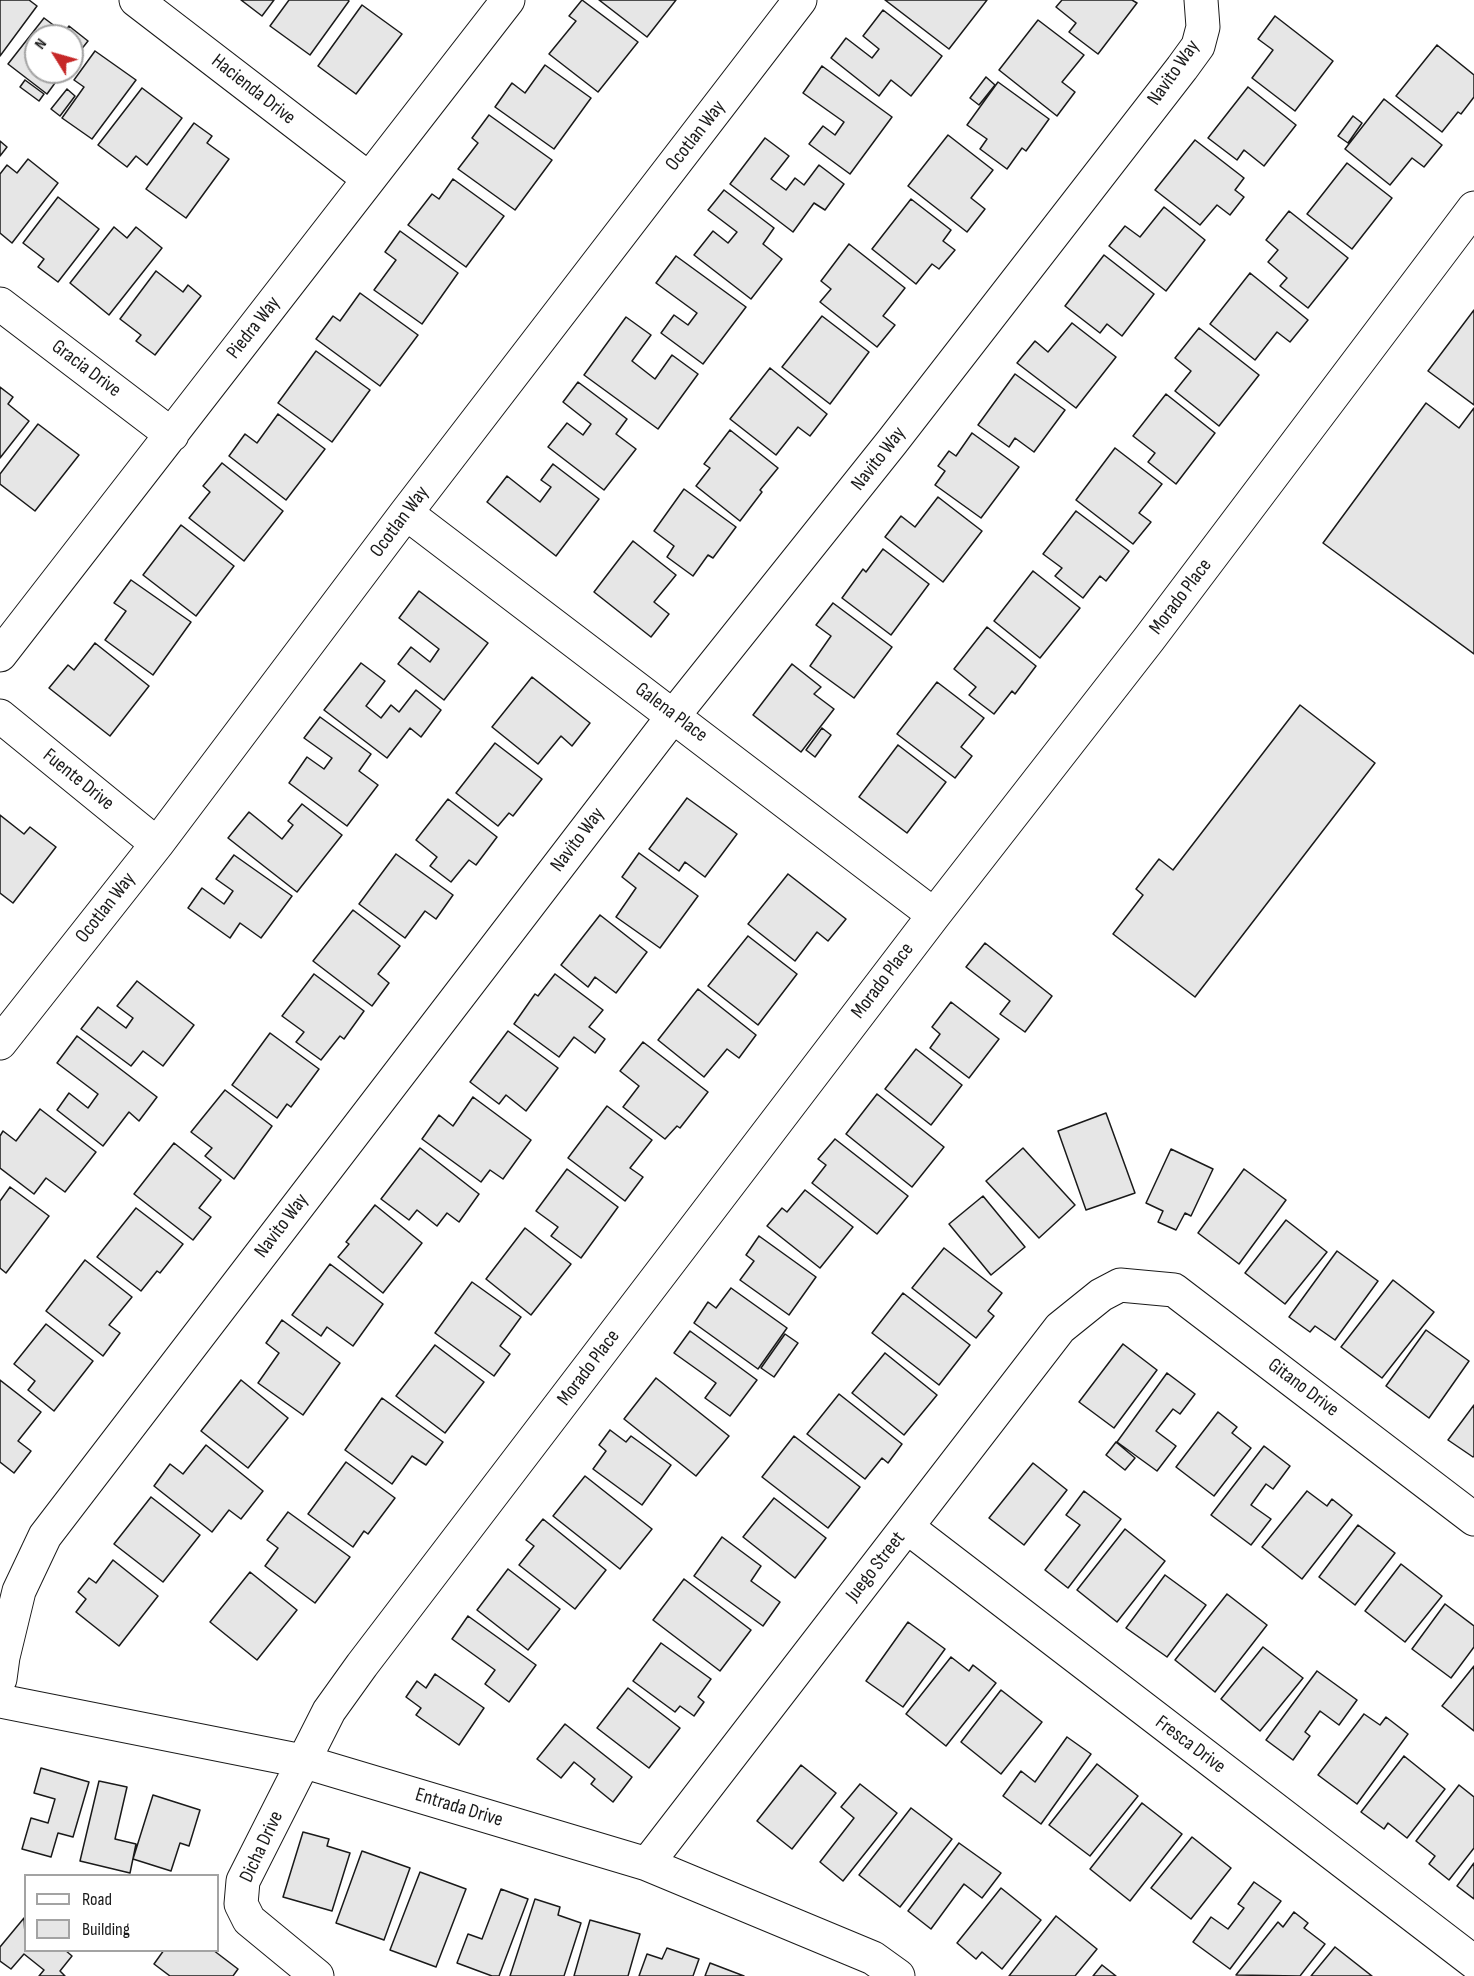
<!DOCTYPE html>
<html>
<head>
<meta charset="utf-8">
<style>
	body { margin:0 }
	#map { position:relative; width:1474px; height:1976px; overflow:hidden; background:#fff; font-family:"Sofia Sans Condensed",sans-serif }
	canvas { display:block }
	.legend { position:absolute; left:24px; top:1874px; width:195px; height:78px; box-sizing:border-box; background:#fff; border:2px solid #a3a3a3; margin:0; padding:8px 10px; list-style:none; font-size:18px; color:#1a1a1a }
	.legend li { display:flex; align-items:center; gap:12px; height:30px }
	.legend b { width:30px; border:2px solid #a3a3a3 }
	.north { position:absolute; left:24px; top:24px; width:60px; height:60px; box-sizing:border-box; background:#fff; border:2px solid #a3a3a3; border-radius:50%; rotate:307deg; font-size:16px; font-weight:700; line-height:24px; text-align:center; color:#1a1a1a }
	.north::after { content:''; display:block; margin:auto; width:21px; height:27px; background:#c62828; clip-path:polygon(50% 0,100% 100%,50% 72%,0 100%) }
</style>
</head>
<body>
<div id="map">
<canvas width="1474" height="1976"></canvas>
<ul class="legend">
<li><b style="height:8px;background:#fff"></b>Road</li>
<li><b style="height:16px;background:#e6e6e6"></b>Building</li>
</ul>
<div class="north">N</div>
</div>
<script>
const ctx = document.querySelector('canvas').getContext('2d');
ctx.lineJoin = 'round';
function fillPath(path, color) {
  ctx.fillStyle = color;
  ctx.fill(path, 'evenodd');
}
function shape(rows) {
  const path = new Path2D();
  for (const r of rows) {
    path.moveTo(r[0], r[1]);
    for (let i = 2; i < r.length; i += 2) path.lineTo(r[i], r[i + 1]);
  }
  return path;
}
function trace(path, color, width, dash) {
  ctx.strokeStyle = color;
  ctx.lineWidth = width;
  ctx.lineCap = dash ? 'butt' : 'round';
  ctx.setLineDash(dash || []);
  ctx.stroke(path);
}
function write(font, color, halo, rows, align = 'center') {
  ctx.font = font + ' "Sofia Sans Condensed",sans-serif';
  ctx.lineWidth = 4.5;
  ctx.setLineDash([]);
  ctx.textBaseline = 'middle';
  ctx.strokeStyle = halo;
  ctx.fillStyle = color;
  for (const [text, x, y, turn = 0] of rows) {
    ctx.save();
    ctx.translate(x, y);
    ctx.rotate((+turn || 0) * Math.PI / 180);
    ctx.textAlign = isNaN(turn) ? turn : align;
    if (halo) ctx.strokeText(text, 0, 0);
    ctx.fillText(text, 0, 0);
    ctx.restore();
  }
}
const building = shape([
	[0,0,29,0,37,6,0,56,0,0],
	[241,0,274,0,262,16,241,0],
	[289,0,348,0,349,1,310,55,270,26,289,0],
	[582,0,638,42,598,92,549,54,576,21,569,16,582,0],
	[599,0,676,0,647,37,599,0],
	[885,0,987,0,949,49,885,0],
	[1062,0,1132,0,1137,3,1098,54,1069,32,1076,23,1056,7,1062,0],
	[362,5,402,34,356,94,318,66,362,5],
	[883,10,942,56,911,96,891,80,879,96,831,58,846,38,872,58,879,49,863,36,883,10],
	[1275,16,1333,61,1295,111,1252,78,1273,50,1258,39,1275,16],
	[44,18,64,33,69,26,88,41,72,61,72,36,36,36,36,72,63,72,47,94,8,64,44,18],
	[1038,20,1084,55,1062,82,1075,92,1057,116,999,70,1038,20],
	[1437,45,1474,75,1474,97,1461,114,1458,112,1442,132,1396,96,1437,45],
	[95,51,136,80,92,139,62,118,84,87,74,80,95,51],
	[545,65,591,98,554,149,495,107,512,83,525,93,545,65],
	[822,66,892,117,850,174,809,144,823,126,835,135,844,122,803,93,822,66],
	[986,77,995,85,979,105,970,98,986,77],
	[25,80,44,94,39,101,20,87,25,80],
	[998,82,1049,119,1026,151,1022,148,1007,169,980,149,987,139,967,125,998,82],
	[1248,87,1296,125,1264,166,1244,150,1237,160,1208,138,1248,87],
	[142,88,182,118,147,165,136,156,127,167,98,145,142,88],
	[67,89,75,96,60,116,51,109,67,89],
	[1384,99,1442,145,1424,167,1412,158,1390,185,1345,149,1384,99],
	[489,115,552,160,515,210,458,169,478,143,472,138,489,115],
	[1353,116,1362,123,1348,143,1338,136,1353,116],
	[194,123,212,136,207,143,229,159,186,218,146,189,194,123],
	[948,135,993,170,971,198,985,209,967,232,908,186,948,135],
	[765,138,789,156,771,179,786,190,795,178,804,185,819,165,844,184,825,210,814,203,793,232,730,184,765,138],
	[1195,140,1244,178,1235,190,1244,197,1230,215,1217,205,1200,225,1155,190,1195,140],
	[0,141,7,147,0,156,0,141],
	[28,159,58,183,12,243,0,233,0,174,7,165,17,173,28,159],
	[1347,163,1392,198,1352,249,1307,214,1347,163],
	[453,179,504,216,466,267,408,225,432,194,439,199,453,179],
	[724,190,774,228,763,244,782,259,751,299,694,255,713,231,728,243,737,232,708,210,724,190],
	[58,197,99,229,58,282,38,267,44,259,23,243,58,197],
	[911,199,951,230,943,241,955,250,939,269,932,264,916,284,872,249,911,199],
	[1164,207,1205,240,1166,291,1109,246,1125,226,1140,237,1164,207],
	[1289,211,1348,258,1308,308,1280,286,1287,278,1268,262,1278,250,1266,240,1289,211],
	[114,227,127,238,136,227,162,248,109,315,70,283,114,227],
	[400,231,458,273,422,324,374,290,396,260,385,252,400,231],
	[849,244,905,288,883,316,895,325,877,347,820,302,831,289,821,281,849,244],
	[1104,255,1154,294,1122,336,1107,324,1100,333,1065,306,1104,255],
	[676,256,746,307,703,364,661,333,674,315,688,325,697,313,656,283,676,256],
	[156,271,183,292,188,285,201,296,155,355,136,341,141,335,120,319,156,271],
	[1250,273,1308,320,1290,342,1277,332,1255,360,1210,324,1250,273],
	[360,293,418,335,380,386,316,339,333,316,340,321,360,293],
	[1474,310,1474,405,1428,371,1474,310],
	[822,316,869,352,830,404,782,367,822,316],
	[626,317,651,335,632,361,655,379,672,355,698,374,658,429,584,375,626,317],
	[1072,323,1116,357,1076,408,1017,363,1035,341,1048,352,1072,323],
	[1199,328,1259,375,1219,426,1175,391,1191,371,1175,358,1199,328],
	[316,351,370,390,332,442,278,403,316,351],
	[770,368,827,414,810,436,798,427,776,455,730,419,770,368],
	[1015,374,1065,410,1034,452,1015,438,1009,447,978,425,1015,374],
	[578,382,627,419,616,434,636,449,604,490,548,447,567,423,583,435,591,424,563,402,578,382],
	[0,387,13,397,8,404,29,421,0,458,0,387],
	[1166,394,1215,433,1176,484,1148,462,1155,453,1133,436,1166,394],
	[1426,403,1459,428,1474,408,1474,654,1323,543,1426,403],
	[278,414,325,449,286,500,229,456,245,434,257,443,278,414],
	[38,424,79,455,35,511,0,484,0,474,38,424],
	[730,430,778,468,760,490,762,492,740,521,696,486,710,468,704,464,730,430],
	[972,433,1019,467,981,518,935,485,945,471,938,466,949,451,956,456,972,433],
	[1115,448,1162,484,1139,513,1151,522,1133,544,1076,500,1115,448],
	[222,463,283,511,244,561,189,518,210,492,203,486,222,463],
	[553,464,599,499,556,556,487,502,507,476,540,502,551,487,541,480,553,464],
	[684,489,736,527,713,558,708,555,693,576,667,557,674,546,654,531,684,489],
	[938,497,982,531,943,582,885,537,901,516,915,527,938,497],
	[1076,511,1129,551,1106,581,1100,576,1083,598,1055,576,1062,568,1043,554,1076,511],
	[181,525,234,566,196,616,143,575,181,525],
	[633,541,676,575,654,602,669,614,651,637,594,592,633,541],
	[883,549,929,584,891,635,842,598,863,569,866,572,883,549],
	[1033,571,1080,608,1040,658,994,621,1033,571],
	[131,580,191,622,153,675,105,640,126,611,114,603,131,580],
	[419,591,488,643,444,700,398,664,411,647,430,662,439,649,399,618,419,591],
	[833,603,892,647,854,698,810,666,831,636,816,625,833,603],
	[987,627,1036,666,1015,694,1012,691,994,714,969,695,976,687,954,669,987,627],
	[95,643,149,686,110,736,49,688,68,665,74,670,95,643],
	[361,663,385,681,366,706,381,718,391,705,399,712,416,690,441,710,421,737,410,728,387,758,324,710,361,663],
	[792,664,821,687,814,694,834,709,801,752,753,715,792,664],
	[532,677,590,723,572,746,561,736,538,764,492,727,532,677],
	[937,682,984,718,961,747,972,756,955,778,897,734,937,682],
	[1300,705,1375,763,1195,997,1113,934,1143,895,1136,889,1159,859,1173,870,1300,705],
	[320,717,371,754,359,771,378,785,347,826,289,783,307,757,324,769,332,758,304,738,320,717],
	[822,728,831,735,815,757,806,750,822,728],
	[495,743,542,779,513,816,509,813,498,826,456,793,495,743],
	[898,745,946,782,907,833,859,797,898,745],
	[687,798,737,834,705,877,685,862,679,871,649,849,687,798],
	[448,799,497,837,476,865,469,860,451,882,430,866,437,857,416,840,448,799],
	[302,804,342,835,297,892,228,838,249,812,282,839,293,825,288,821,302,804],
	[0,815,24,834,30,827,56,847,13,903,0,893,0,815],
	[639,853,698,896,660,948,616,917,636,888,622,877,639,853],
	[396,854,453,895,436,919,425,911,405,938,359,904,396,854],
	[234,855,292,896,261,938,240,923,230,938,188,908,202,888,224,904,233,891,216,879,234,855],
	[788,874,846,919,828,941,817,932,795,961,748,924,788,874],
	[353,910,400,946,378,974,389,983,372,1006,313,961,353,910],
	[600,915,647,952,616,993,595,977,588,987,561,965,600,915],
	[748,936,797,974,758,1025,708,986,748,936],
	[985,943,1052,996,1025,1032,1000,1014,1010,1001,966,967,985,943],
	[314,974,364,1011,344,1039,340,1036,321,1060,296,1042,304,1032,282,1016,314,974],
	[555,974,603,1010,589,1027,605,1039,595,1053,574,1037,559,1057,514,1024,535,994,538,996,555,974],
	[137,981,194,1025,163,1066,143,1051,131,1066,81,1029,98,1007,126,1028,133,1018,117,1006,137,981],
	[698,989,756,1035,739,1058,727,1049,704,1077,658,1040,698,989],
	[951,1002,999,1039,969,1078,930,1048,940,1034,932,1027,951,1002],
	[508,1031,558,1068,526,1111,506,1095,499,1104,470,1082,508,1031],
	[270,1033,319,1069,291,1107,287,1104,277,1118,232,1085,270,1033],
	[77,1036,157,1097,139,1121,129,1112,103,1146,57,1110,69,1093,88,1108,98,1094,57,1063,77,1036],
	[643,1042,708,1092,680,1128,677,1126,665,1139,623,1107,639,1086,620,1071,643,1042],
	[916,1049,962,1085,931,1125,885,1089,916,1049],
	[225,1090,272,1126,234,1179,205,1156,212,1148,191,1132,225,1090],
	[877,1094,944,1147,912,1187,846,1134,877,1094],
	[473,1097,531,1140,503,1179,490,1170,481,1182,422,1139,439,1115,453,1126,473,1097],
	[607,1106,652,1140,630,1168,643,1177,625,1201,568,1158,607,1106],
	[40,1109,96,1152,65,1192,46,1178,34,1194,0,1168,0,1136,3,1131,16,1141,40,1109],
	[1106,1113,1135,1193,1086,1210,1058,1131,1106,1113],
	[835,1139,908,1196,877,1234,812,1183,826,1165,818,1159,835,1139],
	[174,1143,221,1180,199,1208,211,1217,193,1240,134,1194,174,1143],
	[420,1148,479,1194,459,1222,447,1213,437,1226,417,1210,409,1220,381,1199,420,1148],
	[1023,1148,1075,1205,1039,1238,986,1181,1023,1148],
	[1171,1149,1213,1169,1191,1216,1185,1213,1176,1230,1158,1222,1163,1211,1146,1203,1171,1149],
	[567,1169,618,1207,581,1258,551,1236,558,1227,536,1211,567,1169],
	[1244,1169,1286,1200,1239,1264,1198,1233,1244,1169],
	[10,1187,49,1216,6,1273,0,1268,0,1201,10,1187],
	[805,1190,853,1227,820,1268,767,1226,782,1208,787,1212,805,1190],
	[983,1196,1025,1247,991,1275,949,1224,983,1196],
	[375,1205,422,1243,383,1293,338,1257,349,1244,346,1242,375,1205],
	[136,1208,183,1244,160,1273,157,1271,141,1291,97,1257,136,1208],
	[1286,1220,1327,1252,1285,1304,1245,1273,1286,1220],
	[525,1228,571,1264,531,1315,486,1279,525,1228],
	[759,1236,816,1277,789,1315,740,1280,754,1261,746,1255,759,1236],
	[944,1248,1002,1293,988,1311,994,1316,976,1338,912,1288,944,1248],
	[1337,1251,1378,1281,1335,1340,1315,1326,1310,1332,1289,1317,1337,1251],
	[85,1260,132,1297,109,1325,120,1333,103,1356,46,1311,85,1260],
	[330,1264,383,1304,353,1346,327,1327,321,1336,292,1315,330,1264],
	[1393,1280,1434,1312,1382,1378,1341,1347,1393,1280],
	[472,1282,521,1317,500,1346,510,1354,494,1376,435,1333,472,1282],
	[731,1288,787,1328,758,1369,694,1323,708,1302,716,1308,731,1288],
	[903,1293,970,1345,939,1385,872,1333,903,1293],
	[282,1320,340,1363,303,1415,258,1383,279,1353,266,1343,282,1320],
	[46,1324,93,1361,54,1411,28,1390,35,1381,14,1364,46,1324],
	[1426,1330,1469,1361,1429,1418,1386,1386,1426,1330],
	[690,1331,757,1380,730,1416,705,1398,716,1383,674,1353,690,1331],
	[785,1334,798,1343,774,1377,761,1368,785,1334],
	[1123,1344,1157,1370,1114,1428,1079,1402,1123,1344],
	[435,1345,484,1382,445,1433,396,1396,435,1345],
	[885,1353,937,1395,904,1435,852,1393,885,1353],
	[1167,1373,1195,1394,1180,1414,1173,1409,1156,1431,1176,1446,1157,1471,1117,1442,1167,1373],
	[656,1378,729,1436,696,1476,624,1419,656,1378],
	[0,1380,41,1412,18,1441,31,1451,14,1473,0,1462,0,1380],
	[241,1380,288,1418,248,1468,201,1431,241,1380],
	[839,1394,902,1444,888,1463,882,1458,865,1479,807,1434,839,1394],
	[382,1398,443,1442,426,1465,412,1456,392,1484,345,1450,382,1398],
	[1474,1405,1474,1456,1473,1457,1448,1440,1474,1405],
	[1218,1412,1237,1427,1232,1433,1251,1448,1214,1496,1176,1467,1218,1412],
	[610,1430,626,1442,631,1436,671,1465,642,1505,593,1469,606,1451,599,1445,610,1430],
	[794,1436,860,1487,828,1528,762,1477,794,1436],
	[1116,1442,1135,1458,1125,1470,1106,1455,1116,1442],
	[206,1445,263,1491,241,1519,229,1510,212,1532,154,1486,170,1464,183,1474,206,1445],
	[1264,1446,1290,1466,1273,1489,1266,1484,1251,1505,1271,1519,1251,1545,1211,1515,1264,1446],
	[346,1462,395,1498,368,1534,364,1531,353,1547,308,1514,346,1462],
	[1033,1463,1067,1490,1024,1545,989,1518,1033,1463],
	[585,1476,652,1529,620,1569,553,1516,585,1476],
	[1084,1491,1121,1519,1068,1588,1045,1570,1080,1525,1066,1515,1084,1491],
	[1307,1491,1327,1506,1332,1499,1352,1515,1302,1579,1262,1547,1307,1491],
	[151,1497,200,1535,163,1582,114,1544,151,1497],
	[774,1498,826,1538,795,1578,743,1537,774,1498],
	[288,1512,350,1557,315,1603,265,1566,278,1548,267,1540,288,1512],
	[543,1519,606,1570,575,1609,519,1565,534,1546,526,1540,543,1519],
	[1358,1525,1395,1553,1355,1605,1319,1577,1358,1525],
	[1125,1529,1165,1561,1117,1622,1077,1590,1125,1529],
	[722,1537,761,1566,751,1581,780,1602,763,1626,694,1576,722,1537],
	[113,1560,158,1596,119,1646,76,1612,86,1599,78,1592,89,1578,96,1583,113,1560],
	[1401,1564,1442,1596,1405,1642,1365,1611,1401,1564],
	[508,1569,560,1609,528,1650,477,1610,508,1569],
	[250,1572,297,1610,257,1660,210,1622,250,1572],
	[1165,1575,1206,1605,1167,1657,1126,1628,1165,1575],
	[684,1579,751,1630,720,1671,653,1620,684,1579],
	[1227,1594,1267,1625,1215,1692,1175,1660,1227,1594],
	[1445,1604,1474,1626,1474,1647,1451,1678,1412,1649,1445,1604],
	[468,1616,536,1665,509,1702,485,1684,495,1670,452,1639,468,1616],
	[908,1622,945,1649,903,1707,866,1681,908,1622],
	[661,1643,711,1679,698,1697,704,1702,694,1716,680,1706,675,1712,633,1681,661,1643],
	[1263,1647,1303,1678,1260,1731,1221,1699,1263,1647],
	[951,1657,969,1671,973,1665,996,1683,946,1746,906,1714,951,1657],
	[1474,1666,1474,1731,1442,1706,1474,1666],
	[1317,1671,1357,1700,1339,1725,1320,1711,1305,1732,1310,1736,1293,1760,1266,1740,1317,1671],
	[435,1674,484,1708,459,1745,416,1715,421,1708,406,1697,417,1681,426,1688,435,1674],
	[628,1688,680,1728,649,1768,597,1728,628,1688],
	[1001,1690,1042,1722,1001,1774,961,1742,1001,1690],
	[1364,1714,1380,1725,1386,1717,1408,1734,1357,1804,1318,1775,1364,1714],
	[565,1724,632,1777,613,1802,591,1784,595,1779,574,1762,561,1778,537,1759,565,1724],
	[1067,1737,1091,1754,1041,1824,1003,1796,1021,1771,1035,1782,1067,1737],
	[1404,1756,1445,1789,1407,1838,1388,1823,1384,1829,1361,1812,1404,1756],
	[1097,1764,1138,1796,1090,1856,1049,1825,1097,1764],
	[801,1765,836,1793,792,1849,757,1821,801,1765],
	[41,1768,89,1782,73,1837,58,1833,51,1857,22,1849,31,1818,48,1823,55,1799,34,1793,41,1768],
	[99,1781,127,1787,115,1839,136,1844,130,1873,80,1861,99,1781],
	[860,1784,897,1813,843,1881,820,1862,854,1818,841,1807,860,1784],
	[1459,1785,1474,1797,1474,1848,1449,1880,1429,1864,1435,1856,1416,1841,1459,1785],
	[153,1795,200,1810,189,1846,180,1843,171,1871,133,1859,153,1795],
	[1142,1803,1182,1834,1130,1901,1090,1869,1142,1803],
	[911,1808,952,1839,900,1907,859,1875,911,1808],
	[303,1832,329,1839,327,1846,350,1853,332,1911,283,1897,303,1832],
	[1192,1837,1231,1868,1191,1919,1151,1888,1192,1837],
	[959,1843,1001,1873,982,1898,964,1884,931,1929,908,1911,959,1843],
	[362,1851,410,1868,384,1940,336,1923,362,1851],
	[1474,1863,1474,1899,1457,1886,1474,1863],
	[420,1872,466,1889,436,1967,390,1950,420,1872],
	[1254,1882,1281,1901,1230,1969,1193,1942,1211,1917,1228,1929,1244,1908,1238,1904,1254,1882],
	[1001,1888,1041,1920,1002,1969,982,1952,976,1959,957,1943,1001,1888],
	[501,1889,528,1899,499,1976,492,1976,457,1963,468,1934,482,1939,501,1889],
	[535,1899,560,1907,558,1915,581,1923,564,1976,510,1976,535,1899],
	[1294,1912,1308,1923,1304,1928,1325,1944,1300,1976,1236,1975,1278,1922,1283,1927,1294,1912],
	[1056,1916,1097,1949,1075,1976,1009,1976,1056,1916],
	[24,1918,26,1950,65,1950,72,1956,60,1971,65,1976,39,1976,44,1970,24,1954,11,1969,0,1961,0,1947,24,1918],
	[590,1920,640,1934,628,1976,574,1976,590,1920],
	[1335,1947,1372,1976,1311,1976,1335,1947],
	[667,1948,699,1959,693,1976,639,1976,647,1954,662,1959,667,1948],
	[164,1950,213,1950,238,1969,233,1976,170,1976,154,1964,164,1950],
	[710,1963,744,1976,705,1976,710,1963],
	[1102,1965,1116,1976,1093,1976,1102,1965]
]);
fillPath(building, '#e6e6e6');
trace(building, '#1a1a1a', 1.5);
const minor = shape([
	[136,0,369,179],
	[0,304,172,435],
	[406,513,934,915],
	[0,655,508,0],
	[0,716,157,844],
	[0,1043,157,844,406,513,800,0],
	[907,1527,1474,1962],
	[0,1679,3,1657,19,1591,45,1536,674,715,892,442,1182,68,1198,46,1203,27,1201,0],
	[0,1701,302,1761,647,1864,873,1958,898,1976],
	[647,1864,1060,1328,1101,1295,1120,1285,1174,1290,1474,1519],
	[317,1976,249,1920,241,1904,243,1881,329,1711,362,1665,934,915,1149,639,1474,208]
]);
trace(minor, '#1a1a1a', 35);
trace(minor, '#fff', 33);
write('20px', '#1a1a1a', '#fff', [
	["Navito Way",1174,73,-55],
	["Hacienda Drive",253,90,38],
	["Ocotlan Way",696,136,-52],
	["Piedra Way",254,328,-52],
	["Gracia Drive",86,369,37],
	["Navito Way",879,459,-52],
	["Ocotlan Way",400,522,-53],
	["Morado Place",1181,597,-53],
	["Galena Place",671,713,37],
	["Fuente Drive",78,780,39],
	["Navito Way",578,840,-53],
	["Ocotlan Way",106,908,-52],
	["Morado Place",883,981,-53],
	["Navito Way",282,1226,-53],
	["Morado Place",589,1368,-53],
	["Gitano Drive",1303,1388,37],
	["Juego Street",876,1567,-52],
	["Fresca Drive",1190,1745,37],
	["Entrada Drive",459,1808,17],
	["Dicha Drive",262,1847,-65]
]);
</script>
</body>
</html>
